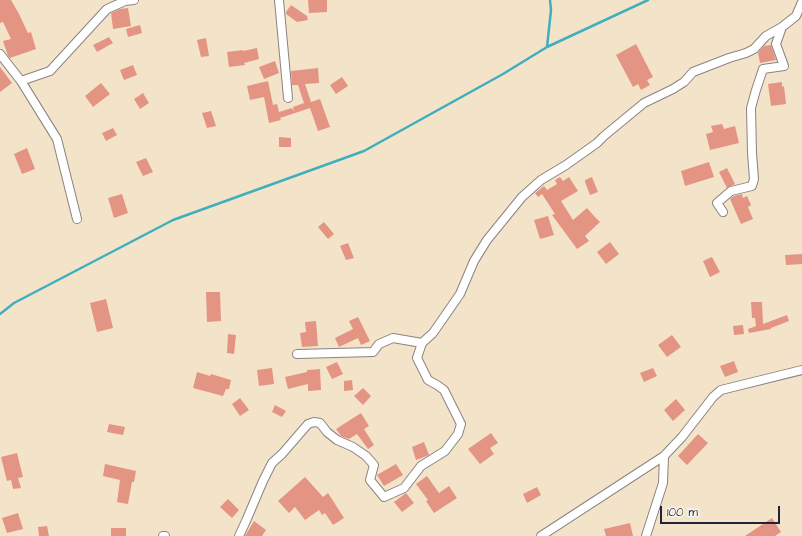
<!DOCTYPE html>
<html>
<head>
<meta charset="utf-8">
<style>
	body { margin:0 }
	#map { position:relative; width:802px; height:536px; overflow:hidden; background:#f3e4c9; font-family:"Architects Daughter",sans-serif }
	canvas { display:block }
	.scale { position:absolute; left:660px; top:506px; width:120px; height:18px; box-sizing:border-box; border:2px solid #22223b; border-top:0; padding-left:5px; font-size:12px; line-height:14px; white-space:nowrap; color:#22223b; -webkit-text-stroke:3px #fbf7ec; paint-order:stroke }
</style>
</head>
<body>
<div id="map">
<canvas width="802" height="536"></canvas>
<div class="scale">100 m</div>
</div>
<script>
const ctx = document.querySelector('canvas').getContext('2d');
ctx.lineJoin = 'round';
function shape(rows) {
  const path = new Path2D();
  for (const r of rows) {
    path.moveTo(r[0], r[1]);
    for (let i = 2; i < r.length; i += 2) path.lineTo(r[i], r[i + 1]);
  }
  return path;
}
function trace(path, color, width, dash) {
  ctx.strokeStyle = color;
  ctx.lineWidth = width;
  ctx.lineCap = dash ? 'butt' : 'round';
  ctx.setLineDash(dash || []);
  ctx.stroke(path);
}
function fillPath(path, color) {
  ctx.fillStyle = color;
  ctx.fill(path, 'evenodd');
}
trace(shape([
	[547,47,551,10,550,0],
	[0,314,14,303,173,220,364,151,503,74,547,47,648,0]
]), '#41aec0', 2.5);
fillPath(shape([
	[0,0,11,0,19,14,28,33,31,32,36,49,10,58,8,56,3,41,11,39,3,22,0,23],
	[308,0,327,0,327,12,309,13],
	[291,5,307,16,308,20,297,22,286,14,286,12],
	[128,8,131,26,113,29,111,13,120,9],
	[140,25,142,33,128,37,126,29],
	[109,37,113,43,97,52,93,45],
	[206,38,209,56,201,57,197,40],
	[636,44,653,77,647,80,650,85,641,90,638,84,633,87,616,55],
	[771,45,776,60,760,63,758,53,764,46],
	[257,48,259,59,244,63,245,65,229,67,227,52,243,50,243,51],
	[275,61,279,73,264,79,259,67],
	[133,65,137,75,124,80,120,70],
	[0,67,12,83,0,92],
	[318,68,319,83,305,84,311,102,320,99,330,127,318,131,310,108,280,118,281,120,269,123,264,97,250,100,247,86,268,81,273,105,277,104,279,112,292,108,294,112,293,107,304,103,298,85,292,85,291,71],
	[342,77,348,86,336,94,330,85],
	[782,82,782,87,784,86,786,104,771,106,768,84],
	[101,83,110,94,93,107,85,96],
	[143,93,149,103,140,109,134,99],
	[211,111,216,126,207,128,202,113],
	[722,124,724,129,735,126,739,143,710,150,706,134,713,132,711,126],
	[113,128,117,135,106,141,102,133],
	[279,137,291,138,291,147,279,147],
	[27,148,35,169,22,174,14,154],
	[146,158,153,172,143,176,136,162],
	[709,162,714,177,685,186,681,171],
	[727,168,735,184,727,188,719,172],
	[560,177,563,181,569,177,578,191,561,201,573,220,587,208,594,216,600,222,585,236,589,241,577,249,552,215,555,214,542,194,538,197,535,193,544,186,547,190,557,184,555,180],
	[592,177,598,192,590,195,585,182,585,180],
	[122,194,128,213,114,218,108,198],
	[742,194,743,198,747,196,751,205,748,207,753,219,741,224,730,199,734,196],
	[548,216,554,235,540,239,534,220],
	[324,222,334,234,328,239,318,227],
	[610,242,619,254,606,264,597,252],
	[348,243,354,258,346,260,340,246],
	[802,254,802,264,786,265,785,255],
	[712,257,720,272,710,277,703,261],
	[206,292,220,292,221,321,207,322],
	[106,299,113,328,97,332,90,303],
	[751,302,762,302,763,324,787,315,789,321,771,328,771,329,749,333,748,329,756,326,755,318,752,318],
	[358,317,370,341,361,345,358,338,339,347,335,338,353,329,349,321],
	[316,321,318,346,302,347,300,333,306,332,305,322],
	[743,325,744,334,734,335,733,326],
	[228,334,236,335,234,354,227,353],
	[672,335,681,347,667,357,658,345],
	[734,361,738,372,725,377,720,366],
	[337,362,343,374,332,379,326,367],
	[272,368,274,384,259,386,257,370],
	[653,368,657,376,644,382,640,373],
	[320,369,321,390,308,391,308,384,288,389,285,377,307,372,307,370],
	[197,372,210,376,211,374,231,380,229,389,226,389,223,396,193,388],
	[352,380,353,390,344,391,344,381],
	[363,388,371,396,363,405,354,396],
	[240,398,249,410,240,416,232,404],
	[676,399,685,410,673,421,664,410],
	[275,405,286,411,282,417,272,412],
	[361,413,369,426,364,429,374,445,368,449,357,434,349,439,341,436,336,429],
	[109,424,125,427,123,435,107,432],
	[491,433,498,443,490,448,494,454,480,464,468,449],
	[698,434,708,443,687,465,678,456],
	[424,442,429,455,416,460,412,447],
	[17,453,23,477,18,478,21,488,13,489,11,480,7,481,1,457],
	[105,464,136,471,134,482,132,482,128,504,117,502,120,480,103,476],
	[396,464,403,475,384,486,377,475],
	[427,476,439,493,449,486,457,498,434,513,426,501,428,500,416,484],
	[305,477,323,497,328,493,344,518,333,525,325,513,322,515,319,510,305,520,295,507,289,513,278,501],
	[537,487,541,495,527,503,523,494],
	[406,493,414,503,402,512,394,502],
	[228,499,239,510,232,518,220,507],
	[18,513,23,529,7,533,2,518],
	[772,518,781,532,775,536,745,536],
	[254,521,266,530,262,536,245,536],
	[630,523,633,536,606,536,604,529],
	[47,526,49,536,39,536,38,527],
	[111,528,126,528,126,536,111,536]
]), '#e49483');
const minor = shape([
	[279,0,288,98],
	[0,54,21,81],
	[723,212,717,203,731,191,752,186,754,179,752,153,751,108,756,90,763,69,784,66,776,44,782,27],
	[77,219,57,139,21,81,50,71,107,9,125,1,134,0],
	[297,354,373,352,379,344,393,338,422,343],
	[163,536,165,536],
	[239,536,246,521,263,481,272,463,282,454,308,424,314,422,320,423,327,432,337,440,353,447,366,456,374,465,370,480,384,497,404,488,421,466,445,451,458,434,461,424,444,390,437,385,428,380,417,358,422,343,433,333,460,294,474,261,487,240,522,197,541,180,566,165,597,143,604,136,644,103,673,89,684,82,693,72,729,58,746,53,754,49,766,36,782,27,796,16,802,2],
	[541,536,664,456,682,437,713,397,721,390,802,370],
	[646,536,663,483,664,456]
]);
trace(minor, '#8a8382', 10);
trace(minor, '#fff', 8);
</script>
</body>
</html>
